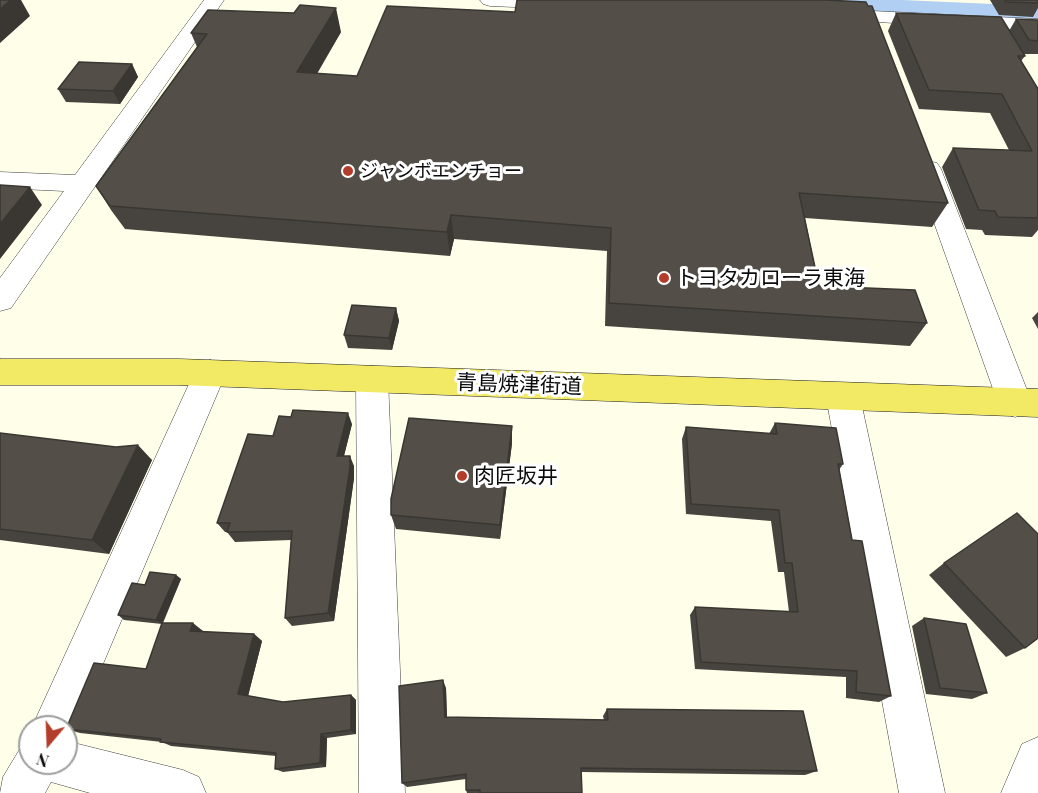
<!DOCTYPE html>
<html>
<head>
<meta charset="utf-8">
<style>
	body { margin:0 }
	#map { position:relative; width:1038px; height:793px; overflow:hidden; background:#fefee9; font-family:"Playfair Display",serif }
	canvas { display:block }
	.north { position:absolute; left:18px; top:715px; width:60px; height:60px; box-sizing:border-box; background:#fff; border:2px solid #9d9d9d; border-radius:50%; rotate:199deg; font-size:16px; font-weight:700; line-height:24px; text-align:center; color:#0b0b0b }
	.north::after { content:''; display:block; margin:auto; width:21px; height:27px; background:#b33d2a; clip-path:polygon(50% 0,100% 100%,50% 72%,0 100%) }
</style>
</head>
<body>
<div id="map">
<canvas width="1038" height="793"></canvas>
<div class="north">N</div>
</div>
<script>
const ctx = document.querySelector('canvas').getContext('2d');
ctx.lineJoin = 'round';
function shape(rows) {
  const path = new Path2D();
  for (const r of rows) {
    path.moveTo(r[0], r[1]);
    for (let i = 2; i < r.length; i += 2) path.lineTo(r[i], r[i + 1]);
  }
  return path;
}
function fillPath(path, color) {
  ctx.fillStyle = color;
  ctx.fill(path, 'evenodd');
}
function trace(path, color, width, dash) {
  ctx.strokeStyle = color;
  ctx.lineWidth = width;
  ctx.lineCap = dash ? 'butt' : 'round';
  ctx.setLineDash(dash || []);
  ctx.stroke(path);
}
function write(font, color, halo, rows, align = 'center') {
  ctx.font = font + ' "Playfair Display","Noto Sans JP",serif';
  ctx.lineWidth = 6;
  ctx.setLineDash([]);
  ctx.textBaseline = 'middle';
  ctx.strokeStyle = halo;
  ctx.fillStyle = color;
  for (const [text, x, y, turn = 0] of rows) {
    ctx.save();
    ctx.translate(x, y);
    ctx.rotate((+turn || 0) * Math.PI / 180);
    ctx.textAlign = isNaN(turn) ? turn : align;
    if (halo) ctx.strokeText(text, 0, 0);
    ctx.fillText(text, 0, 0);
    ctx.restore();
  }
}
fillPath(shape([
	[634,0,902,0,1038,6,1038,26,651,10,639,7,634,0]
]), '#b1cef3');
const minor = shape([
	[204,0,224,0,11,308,0,311,0,278,64,191,0,188,0,172,75,175,204,0],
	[480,0,571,0,573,3,570,7,563,9,490,6,483,4,480,0],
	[830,9,1038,19,1038,31,823,19,820,15,823,11,830,9],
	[928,161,937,163,941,169,1032,403,1027,413,1015,417,1003,413,998,403,915,169,919,163,928,161],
	[210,360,221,364,226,373,70,742,183,770,199,777,206,793,90,793,51,782,45,793,0,793,3,777,21,747,30,743,30,763,66,763,66,727,32,727,194,373,199,364,210,360],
	[372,366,383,370,388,379,405,793,359,793,356,379,361,370,372,366],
	[843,383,855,387,860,397,945,793,899,793,826,397,831,387,843,383],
	[1038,737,1038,793,1001,793,1022,744,1038,737]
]);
const major = shape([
	[0,359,179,359,1038,389,1038,417,179,385,0,385,0,359]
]);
trace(minor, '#3e3e3e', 1);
trace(major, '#1c1c1c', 1);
fillPath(minor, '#fff');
fillPath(major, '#f2ea65');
fillPath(shape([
	[990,0,1038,0,1038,8,1033,17,999,15],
	[896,13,1009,31,1016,19,1038,20,1038,54,1023,54,1025,56,1021,61,1038,89,1038,230,1032,237,985,235,982,230,966,229,942,167,953,148,1009,150,990,113,919,109,888,31],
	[341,32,317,74,948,203,932,227,805,218,819,286,927,323,910,346,605,326,607,251,454,239,450,256,125,229,111,210,96,186,197,47,191,33],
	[132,64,138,77,120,104,66,102,58,89],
	[396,308,399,321,392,350,348,348,344,335],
	[1038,312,1038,329,1032,318],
	[775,423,843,464,839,470,852,540,891,696,879,702,846,698,846,677,695,669,690,615,695,607,789,612,784,572,778,572,771,521,686,514,682,439,686,427,769,434],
	[352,424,344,456,354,466,354,478,334,621,292,626,285,618,291,540,235,542,227,532,225,532,217,523,273,436],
	[0,433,152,460,109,554,0,540],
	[512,443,500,539,396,529,391,515],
	[944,563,1025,648,1006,657,929,575],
	[176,575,181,579,163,623,203,631,202,632,254,634,262,641,248,696,283,702,351,695,356,700,356,734,327,738,326,767,283,772,275,769,276,756,171,746,162,742,80,733,66,729,146,669,162,624,124,620,118,615,145,585],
	[924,618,987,693,972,699,926,694,912,626],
	[446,688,447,717,604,720,603,716,607,709,817,771,805,775,581,772,582,793,467,793,466,790,466,779,407,787,402,783]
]), '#47433e');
fillPath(shape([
	[11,0,21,0,30,16,0,43,0,9],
	[336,8,341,32,303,96,297,72],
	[132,64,138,77,120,104,113,91],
	[30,187,42,205,0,259,0,224],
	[451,215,454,239,450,256,447,232],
	[396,308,399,321,392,350,389,338],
	[348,413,352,424,341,467,337,456],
	[512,426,512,443,500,539,500,525],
	[138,445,152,460,109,554,92,540],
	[350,456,354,466,354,478,334,621,328,613],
	[176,575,181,579,162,624,156,620],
	[193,623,203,631,200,639,190,631],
	[254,634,262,641,247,700,238,694],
	[443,680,446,688,447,723,445,717],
	[351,695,356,700,356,734,351,730],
	[321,734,327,738,326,767,320,763]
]), '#3a3732');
const building = shape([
	[0,0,11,0,0,9,0,0],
	[517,0,825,0,866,2,868,6,872,6,948,203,799,193,819,286,915,290,927,323,609,303,611,228,451,215,447,232,110,206,96,186,207,34,191,33,208,10,294,13,300,5,336,8,297,72,357,76,387,6,515,12,517,0],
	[1005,0,1038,0,1038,3,1006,2,1005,0],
	[896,13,1001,17,1025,56,1018,56,1038,89,1038,218,998,217,995,211,979,210,953,148,1032,151,1002,94,929,90,896,13],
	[1016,19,1038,20,1038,41,1029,40,1016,19],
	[79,62,132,64,113,91,58,89,79,62],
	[0,185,30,187,0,224,0,185],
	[352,305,396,308,389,338,344,335,352,305],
	[293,410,348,413,337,456,350,456,350,467,328,613,285,618,292,531,227,532,230,523,217,523,248,434,273,436,279,416,291,417,293,410],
	[409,418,512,426,500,525,391,515,391,499,409,418],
	[775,423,836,428,843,464,838,464,852,540,862,541,891,696,856,692,857,671,701,662,695,607,798,612,792,563,785,563,779,510,691,504,686,427,777,434,775,423],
	[0,433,116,447,138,445,92,540,0,529,0,433],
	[1017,513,1038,534,1038,638,1025,648,944,563,1017,513],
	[150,572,176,575,156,620,118,615,132,583,145,585,150,572],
	[924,618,966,624,987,693,940,688,924,618],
	[162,623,193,623,190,631,254,634,238,694,283,702,351,695,351,730,321,734,320,763,275,769,276,753,160,742,161,739,66,729,94,663,146,669,162,623],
	[443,680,445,717,608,720,607,709,803,711,817,771,581,768,582,793,480,793,480,790,466,790,466,774,402,783,399,686,443,680]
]);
fillPath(building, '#534e48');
trace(building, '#3a3732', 1.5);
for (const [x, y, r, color] of [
	[348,171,6,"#b33d2a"],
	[664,278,6,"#b33d2a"],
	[462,476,6,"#b33d2a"]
]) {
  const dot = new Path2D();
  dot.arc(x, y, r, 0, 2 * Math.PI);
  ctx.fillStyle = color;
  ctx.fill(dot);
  trace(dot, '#fff', 2);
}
write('18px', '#0b0b0b', '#fff', [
	["ジャンボエンチョー",360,171]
], 'left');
write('21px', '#0b0b0b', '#fff', [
	["トヨタカローラ東海",676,278],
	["肉匠坂井",474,476]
], 'left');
write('21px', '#0b0b0b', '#fff', [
	["青島焼津街道",519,385,2]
]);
</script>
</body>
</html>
